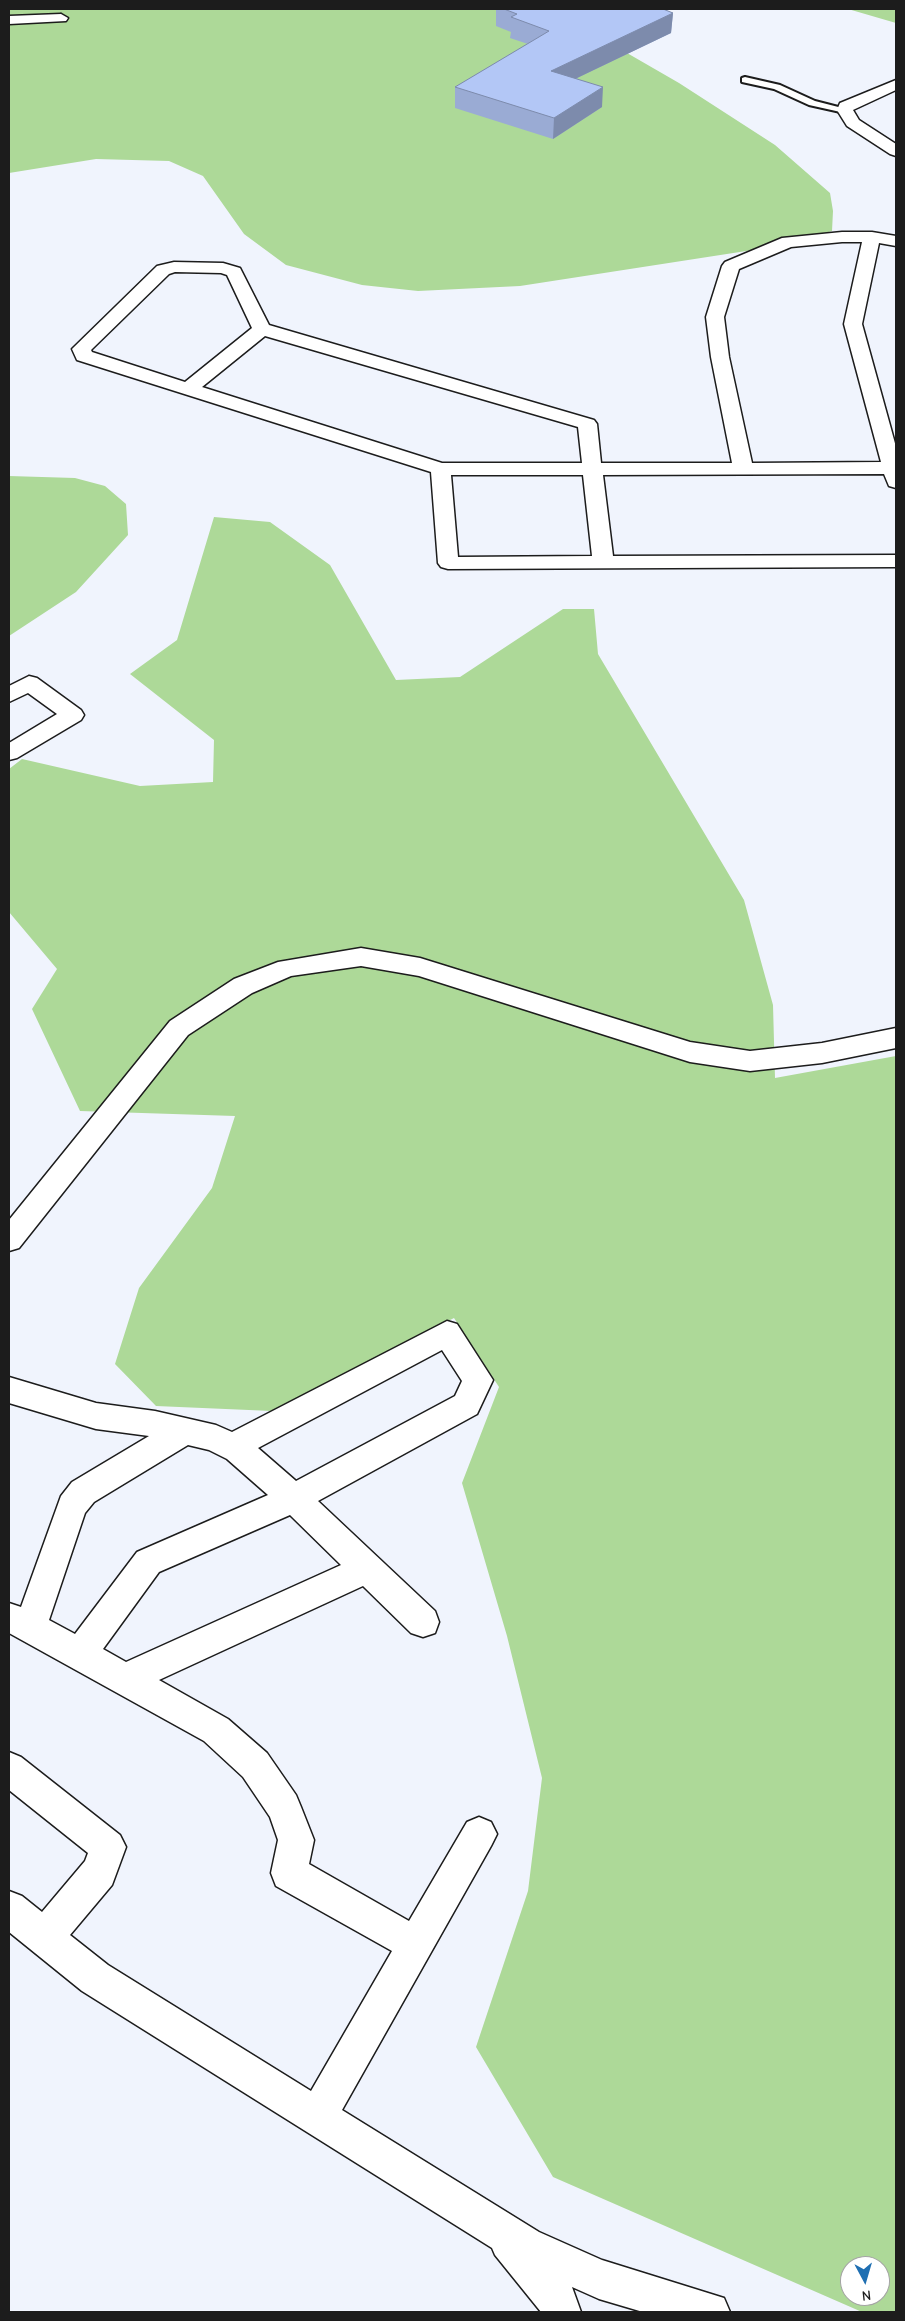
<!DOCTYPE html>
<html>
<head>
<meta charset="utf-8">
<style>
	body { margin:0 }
	#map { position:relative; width:905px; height:2321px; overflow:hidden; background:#f0f4fd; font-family:"Comic Neue",sans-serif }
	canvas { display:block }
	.frame { position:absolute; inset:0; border:10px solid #1c1c1c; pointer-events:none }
	.north { position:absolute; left:840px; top:2256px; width:50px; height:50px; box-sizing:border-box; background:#fff; border:1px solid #a4a4a4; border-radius:50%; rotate:174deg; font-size:14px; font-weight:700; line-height:20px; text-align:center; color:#1c1c1c }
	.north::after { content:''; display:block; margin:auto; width:18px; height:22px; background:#1f6fb2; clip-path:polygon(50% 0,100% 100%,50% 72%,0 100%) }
</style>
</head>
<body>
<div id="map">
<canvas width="905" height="2321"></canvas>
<div class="frame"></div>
<div class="north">N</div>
</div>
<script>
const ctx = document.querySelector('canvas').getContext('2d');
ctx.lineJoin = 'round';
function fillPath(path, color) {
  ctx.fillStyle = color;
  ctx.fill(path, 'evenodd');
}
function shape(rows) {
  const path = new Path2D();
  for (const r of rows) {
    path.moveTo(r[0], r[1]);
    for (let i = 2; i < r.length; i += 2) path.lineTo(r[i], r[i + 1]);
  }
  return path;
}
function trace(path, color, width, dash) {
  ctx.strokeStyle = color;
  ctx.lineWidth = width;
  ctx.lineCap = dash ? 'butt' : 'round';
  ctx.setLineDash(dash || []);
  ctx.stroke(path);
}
fillPath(shape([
	[9,9,575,9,601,38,679,83,775,145,830,193,833,211,832,231,785,245,520,286,418,291,362,285,286,265,244,234,203,176,169,161,96,159,9,173],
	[848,9,896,9,896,23],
	[9,476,75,478,105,486,126,504,128,535,76,592,9,636],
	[214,517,270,522,330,565,396,680,460,677,563,609,594,609,598,654,744,900,773,1005,775,1078,896,1056,896,2312,862,2312,553,2177,476,2047,528,1891,542,1778,507,1636,462,1483,499,1387,454,1318,272,1411,156,1406,115,1364,139,1288,212,1188,235,1116,80,1111,32,1009,57,969,9,912,9,769,22,759,140,786,213,782,214,740,130,674,177,640],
	[850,2266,880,2266,880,2296,850,2296]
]), '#add998');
const lane = shape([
	[745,77,780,85,815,101,850,110,845,113,809,105,774,89,742,82,742,78,745,77]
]);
const street = shape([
	[61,14,68,18,66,21,9,24,9,16,61,14],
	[896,80,896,90,853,110,859,120,896,144,896,156,890,154,847,126,837,110,840,103,896,80],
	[842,232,872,232,896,236,896,246,879,243,862,324,896,447,896,488,889,486,884,474,603,475,613,556,896,555,896,567,448,569,441,567,438,563,431,472,77,360,72,349,157,266,174,262,223,263,240,268,269,325,594,420,597,424,601,463,732,463,711,357,706,317,722,266,725,262,782,238,842,232],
	[842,242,862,242,844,324,881,462,752,463,729,357,724,317,739,269,791,247,842,242],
	[175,272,221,273,227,275,252,328,185,382,92,352,91,350,169,274,175,272],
	[265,336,578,427,582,463,442,463,202,387,265,336],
	[451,475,583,475,592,556,458,557,451,475],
	[29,676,37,678,81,710,84,715,81,720,17,758,9,760,9,743,57,714,28,693,9,702,9,686,29,676],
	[447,1321,457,1324,493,1380,477,1414,318,1501,435,1611,439,1622,435,1633,423,1637,411,1633,363,1586,159,1680,228,1719,267,1753,296,1795,301,1807,314,1840,309,1864,409,1921,467,1822,479,1817,491,1822,497,1834,491,1846,342,2110,539,2232,602,2260,724,2298,730,2312,643,2312,599,2299,572,2287,581,2312,541,2312,495,2255,492,2248,82,1991,9,1932,9,1891,22,1896,42,1912,85,1861,88,1853,9,1790,9,1752,21,1757,120,1835,126,1847,112,1885,70,1935,108,1965,311,2091,392,1951,276,1886,271,1873,278,1840,270,1817,243,1777,204,1741,9,1633,9,1603,21,1607,61,1496,72,1482,149,1436,96,1429,9,1403,9,1377,96,1403,155,1411,216,1425,232,1432,447,1321],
	[442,1350,462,1381,455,1396,296,1481,258,1448,442,1350],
	[188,1445,209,1450,227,1459,268,1495,137,1552,75,1634,49,1620,85,1513,94,1502,188,1445],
	[290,1515,341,1565,126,1662,103,1649,159,1572,290,1515]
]);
const secondary = shape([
	[896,462,896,474,885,472,882,468,885,464,896,462],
	[361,948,420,958,690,1042,750,1051,822,1043,896,1028,896,1048,822,1063,750,1071,690,1062,419,976,361,966,291,976,252,993,188,1035,19,1248,9,1251,9,1220,170,1021,234,979,278,962,361,948]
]);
trace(lane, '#1c1c1c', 4);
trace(street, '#1c1c1c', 3);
trace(secondary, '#1c1c1c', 3);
fillPath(lane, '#fff');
fillPath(street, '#fff');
fillPath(secondary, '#fff');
fillPath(shape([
	[496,9,663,9,673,13,671,33,577,78,602,107,553,139,455,108,455,87,528,44,510,38,511,32,496,26]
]), '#9aabd4');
fillPath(shape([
	[673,13,671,33,550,91,551,71],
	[603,87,602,107,553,139,554,118]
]), '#7d8bac');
const building = shape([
	[504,9,663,9,673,13,551,71,603,87,554,118,455,87,549,31,511,17,517,14,504,9]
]);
fillPath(building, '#b3c7f6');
trace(building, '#7d8bac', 1);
</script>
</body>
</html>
